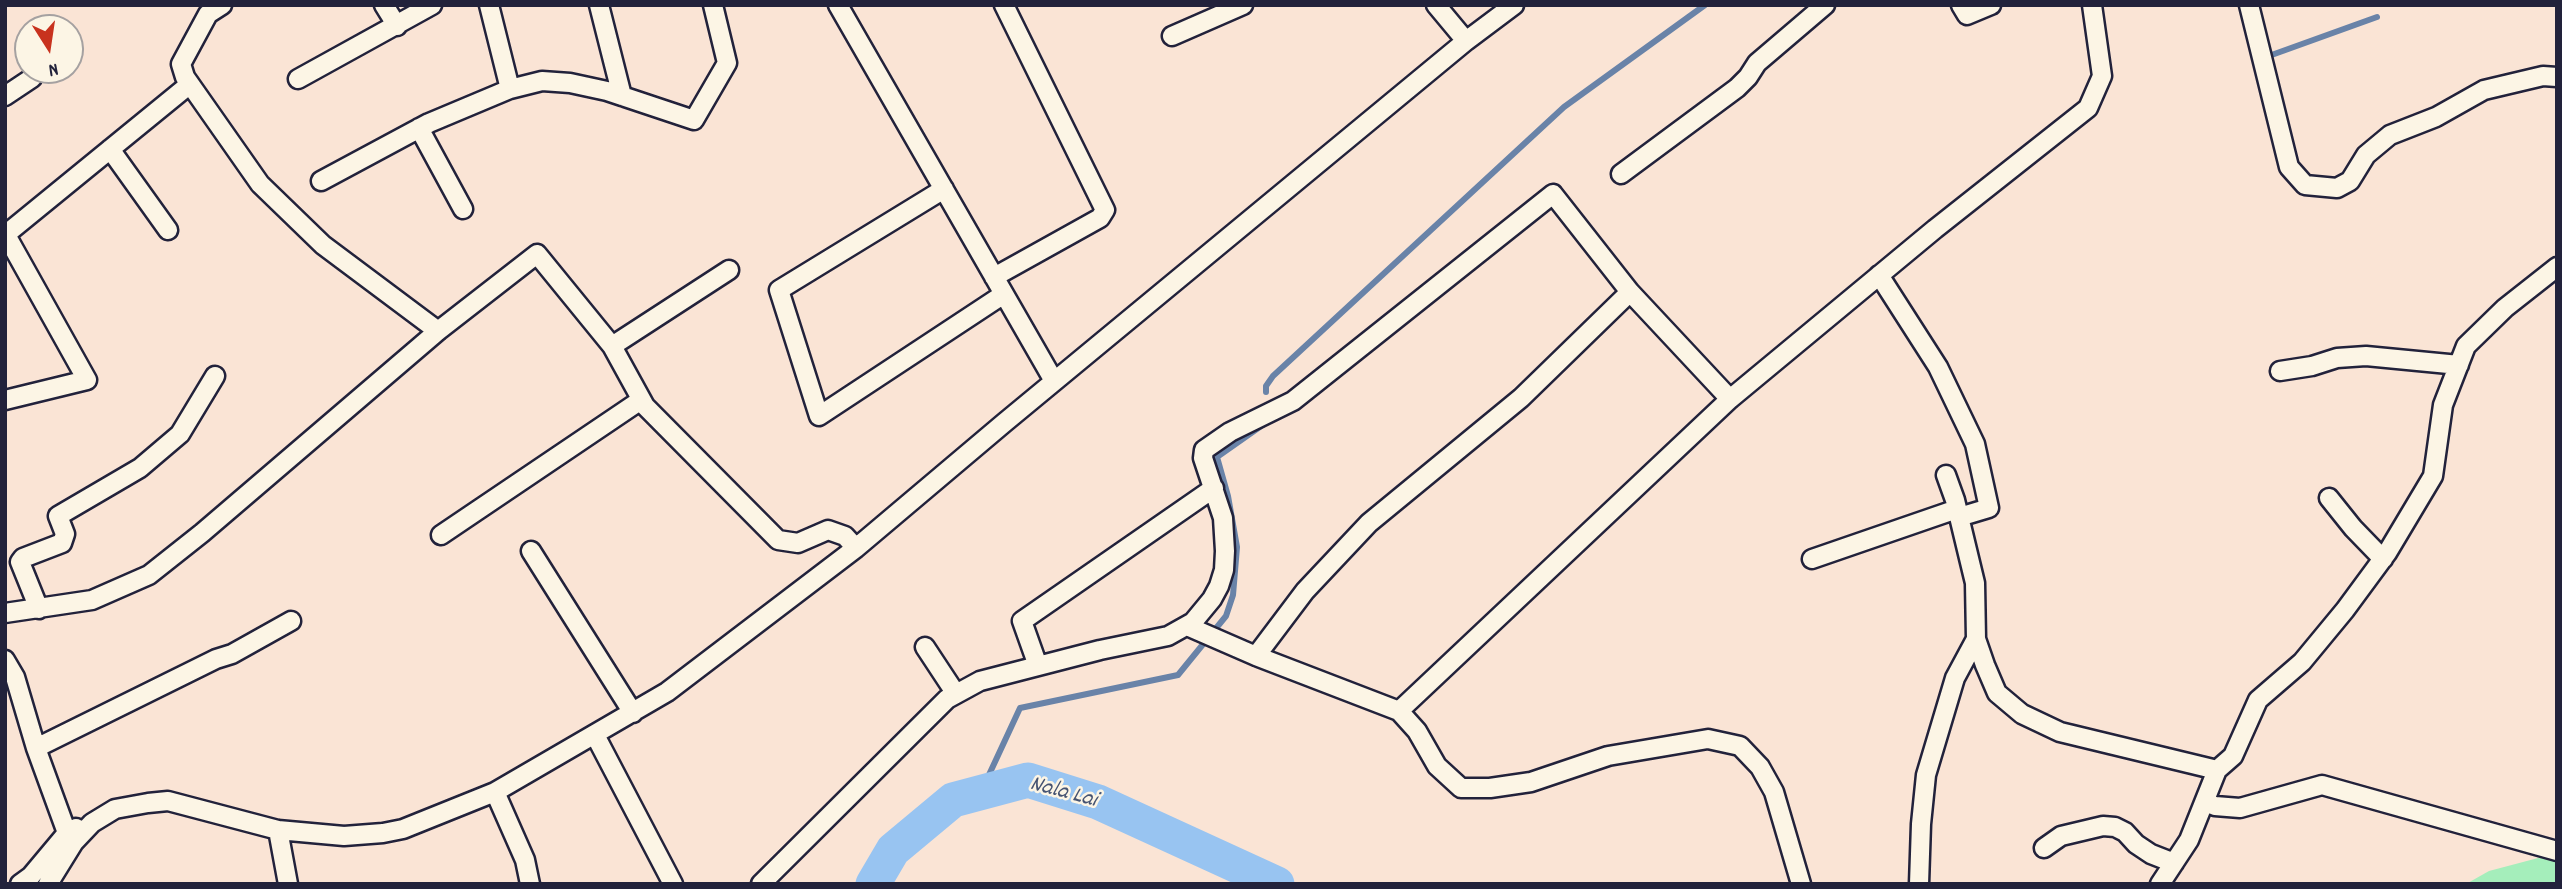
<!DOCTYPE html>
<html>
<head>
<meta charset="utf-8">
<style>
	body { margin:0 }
	#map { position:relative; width:2562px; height:889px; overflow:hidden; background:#fae4d5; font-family:Dekko,sans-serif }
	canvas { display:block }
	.frame { position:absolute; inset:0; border:7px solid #22223b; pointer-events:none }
	.north { position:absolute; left:14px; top:14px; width:70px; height:70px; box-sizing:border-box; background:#fcf5e5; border:2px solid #a5a1a1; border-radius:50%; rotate:168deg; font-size:19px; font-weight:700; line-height:28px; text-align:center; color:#22223b }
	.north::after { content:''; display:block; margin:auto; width:24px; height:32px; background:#c8321e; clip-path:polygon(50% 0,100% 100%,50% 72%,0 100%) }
</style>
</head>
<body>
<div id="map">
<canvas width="2562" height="889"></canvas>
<div class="frame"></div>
<div class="north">N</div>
</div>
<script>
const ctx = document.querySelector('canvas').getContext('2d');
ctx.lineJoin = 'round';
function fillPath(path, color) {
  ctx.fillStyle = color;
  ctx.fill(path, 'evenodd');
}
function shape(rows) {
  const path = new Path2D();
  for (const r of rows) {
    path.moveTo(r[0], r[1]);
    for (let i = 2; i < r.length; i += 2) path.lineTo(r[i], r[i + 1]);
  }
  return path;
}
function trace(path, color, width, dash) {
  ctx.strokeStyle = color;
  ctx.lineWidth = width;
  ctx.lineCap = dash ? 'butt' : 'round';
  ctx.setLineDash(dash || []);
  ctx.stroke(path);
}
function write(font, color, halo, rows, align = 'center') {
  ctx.font = font + ' Dekko,sans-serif';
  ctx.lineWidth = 5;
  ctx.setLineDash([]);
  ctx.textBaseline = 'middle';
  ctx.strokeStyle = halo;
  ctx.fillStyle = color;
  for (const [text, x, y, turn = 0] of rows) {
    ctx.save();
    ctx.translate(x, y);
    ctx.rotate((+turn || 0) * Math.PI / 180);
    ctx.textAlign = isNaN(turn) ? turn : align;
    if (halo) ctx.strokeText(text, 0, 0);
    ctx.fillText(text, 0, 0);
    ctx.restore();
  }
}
fillPath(shape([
	[2557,853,2557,884,2466,884,2489,871]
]), '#a5eebb');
trace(shape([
	[2266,55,2266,57,2377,17],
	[1266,392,1266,386,1273,376,1564,107,1705,5],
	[981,792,1020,708,1178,675,1226,616,1233,595,1237,547,1228,496,1217,457,1264,424]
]), '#6983a8', 6);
trace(shape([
	[873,884,893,850,953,800,1028,780,1098,802,1277,884]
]), '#98c4f1', 35);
const street = shape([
	[222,5,208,14,181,64,185,77,260,184,323,245,438,331],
	[384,5,397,26],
	[489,5,510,89],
	[599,5,622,96],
	[838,5,1054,381],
	[1436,5,1466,41],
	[1961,5,1967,15,1991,5],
	[2249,5,2289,167,2305,185,2337,188,2350,181,2366,155,2390,135,2436,117,2484,90,2543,76,2557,77],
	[1172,36,1243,5],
	[298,79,432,5],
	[5,96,32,78],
	[419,128,463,209],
	[110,149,168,230],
	[1621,174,1737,88,1748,77,1757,63,1825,5],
	[321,181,429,123,510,89,542,81,570,83,607,91,694,120,727,63,713,5],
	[944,189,779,290,819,416,1004,294],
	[5,235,190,84],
	[1879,275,1938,367,1975,444,1989,508,1959,517],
	[994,277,1100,218,1105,210,1004,5],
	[612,346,729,270],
	[2280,371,2312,366,2337,358,2366,356,2459,365],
	[5,400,87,380,6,235],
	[1946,475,1955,500,1975,583,1976,639,1985,665,1997,693,2022,714,2060,732,2217,770,2233,756,2258,700,2302,662,2345,610,2387,553,2433,476,2443,405,2466,346,2505,308,2557,267],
	[2329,498,2353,528,2383,559],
	[441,535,641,400],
	[531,551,633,713],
	[1812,559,1957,509],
	[39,609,20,562,23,558,62,543,65,534,58,516,140,468,180,434,215,376],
	[5,613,92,600,149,575,202,533,438,331,537,254,612,346,645,406,778,540,798,543,828,530,845,536,856,548],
	[1187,626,1256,656,1399,711,1417,731,1437,766,1461,788,1490,788,1531,782,1608,756,1708,739,1740,746,1760,767,1774,792,1801,884],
	[925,647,956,694],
	[1256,656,1305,591,1369,523,1521,398,1630,292],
	[5,660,15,677,36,748,67,833],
	[1038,666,1022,621,1214,488],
	[1399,711,1730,399,1935,229,2088,108,2102,76,2092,5],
	[595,735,673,884],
	[36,748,216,659,232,654,291,621],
	[495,792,525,860,530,884],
	[2205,802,2215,806,2240,808,2322,785,2557,851],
	[278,830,288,884],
	[2044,848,2061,836,2103,826,2115,827,2125,832,2136,844,2151,854,2174,863],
	[20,884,31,876,67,833,76,828],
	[48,884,74,842,92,823,115,809,148,803,168,801,278,830,344,836,383,833,403,829,495,792,667,692,856,548,1004,423,1466,41,1514,5],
	[761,884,947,699,980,681,1100,650,1168,636,1193,622,1212,599,1219,586,1224,570,1225,551,1223,518,1203,458,1204,450,1230,432,1293,401,1553,194,1630,292,1730,399],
	[1919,884,1921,824,1926,775,1955,678,1976,639],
	[2160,884,2189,840,2217,770]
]);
trace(street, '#22223b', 23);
trace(street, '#fcf5e5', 18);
write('italic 23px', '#455372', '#fcf5e5', [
	["Nala Lai",1063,794,15]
]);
</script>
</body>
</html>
